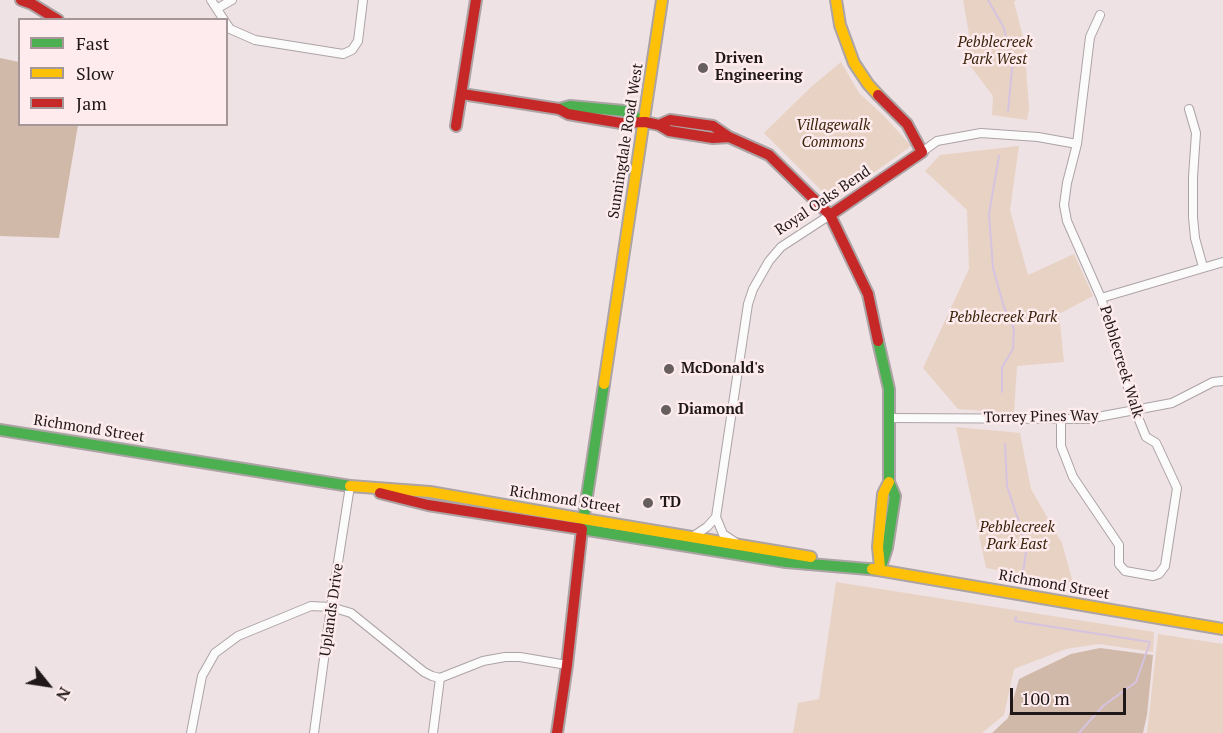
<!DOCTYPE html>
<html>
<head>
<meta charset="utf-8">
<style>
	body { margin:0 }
	#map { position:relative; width:1223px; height:733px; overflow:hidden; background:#eee2e4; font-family:"PT Serif",serif }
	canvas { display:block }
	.legend { position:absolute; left:18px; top:18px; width:210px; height:108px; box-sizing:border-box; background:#feebee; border:2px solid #a59698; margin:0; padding:8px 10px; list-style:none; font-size:18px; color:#1f1718 }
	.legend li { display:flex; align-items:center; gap:12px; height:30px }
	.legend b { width:30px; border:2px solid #a59698 }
	.north { position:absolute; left:18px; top:655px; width:60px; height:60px; -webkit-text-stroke:4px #feebee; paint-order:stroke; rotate:120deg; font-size:16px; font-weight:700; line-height:24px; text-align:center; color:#1f1718 }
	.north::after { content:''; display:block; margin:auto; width:21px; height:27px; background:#1f1718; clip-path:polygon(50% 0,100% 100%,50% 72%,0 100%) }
	.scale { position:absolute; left:1010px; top:688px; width:116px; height:27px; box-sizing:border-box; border:3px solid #1f1718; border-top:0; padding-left:8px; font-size:18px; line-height:21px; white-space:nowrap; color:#1f1718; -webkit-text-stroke:4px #feebee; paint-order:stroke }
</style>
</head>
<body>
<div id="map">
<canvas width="1223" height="733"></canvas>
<ul class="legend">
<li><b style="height:8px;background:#4caf50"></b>Fast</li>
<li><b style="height:8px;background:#ffc107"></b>Slow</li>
<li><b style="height:8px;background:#c62828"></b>Jam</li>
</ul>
<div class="north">N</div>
<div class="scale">100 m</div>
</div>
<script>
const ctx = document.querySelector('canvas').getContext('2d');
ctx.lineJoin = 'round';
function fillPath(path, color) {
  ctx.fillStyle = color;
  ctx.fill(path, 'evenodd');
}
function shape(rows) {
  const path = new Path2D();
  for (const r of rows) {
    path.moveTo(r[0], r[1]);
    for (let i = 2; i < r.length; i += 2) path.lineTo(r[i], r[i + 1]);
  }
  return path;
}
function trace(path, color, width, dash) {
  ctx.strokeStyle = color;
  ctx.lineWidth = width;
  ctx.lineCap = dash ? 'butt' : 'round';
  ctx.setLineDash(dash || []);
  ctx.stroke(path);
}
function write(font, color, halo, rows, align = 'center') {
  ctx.font = font + ' "PT Serif",serif';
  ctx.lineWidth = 5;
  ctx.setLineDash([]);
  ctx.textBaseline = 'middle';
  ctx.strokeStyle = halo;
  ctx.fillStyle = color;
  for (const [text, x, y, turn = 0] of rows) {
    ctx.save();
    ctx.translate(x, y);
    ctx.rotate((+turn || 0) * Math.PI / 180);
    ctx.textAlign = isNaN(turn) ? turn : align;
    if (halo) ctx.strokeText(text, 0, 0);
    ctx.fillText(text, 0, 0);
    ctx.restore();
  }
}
fillPath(shape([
	[963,0,1016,0,1014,2,1024,41,1029,108,1027,120,992,115,993,96,965,59,969,34],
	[841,62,859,93,885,117,911,146,833,202,764,133,811,87],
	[1019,146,1010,210,1028,275,1074,254,1093,296,1059,314,1064,362,1017,366,1014,413,958,409,923,368,969,269,967,210,925,171,940,155],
	[956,427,1020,433,1031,489,1062,543,1073,583,986,568],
	[836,582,1154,632,1153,652,1099,644,1066,649,1014,669,1004,715,982,733,793,733,798,703,819,699],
	[1158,634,1223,644,1223,733,1147,733]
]), '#e8d2c4');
fillPath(shape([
	[0,58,19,62,20,124,78,125,59,238,0,236],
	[1100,648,1153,655,1147,715,1143,733,992,733,1008,718,1019,679,1071,654]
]), '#d1b9a9');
trace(shape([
	[988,0,1004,28,1012,69,1008,111],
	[999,156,989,214,993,268,1004,307,1014,329,1013,349,1002,367,1002,392],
	[1005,444,1007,486,1021,528,1026,551,1023,573],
	[1016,617,1015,621,1150,642,1136,682,1103,706,1079,733]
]), '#d6c3e0', 2);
const street = shape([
	[211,0,224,20],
	[218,8,232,0],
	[226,23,230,29,255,40,343,54,352,50,358,41,363,0],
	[1189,109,1196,133,1193,177,1193,217,1195,238,1203,267],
	[922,152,937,141,981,133,1038,137,1077,144],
	[1101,298,1223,262],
	[889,418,1087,419,1172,403,1213,382,1223,381],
	[1061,419,1061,446,1073,477,1119,545,1119,564,1125,571,1153,576,1159,574,1165,566,1177,488,1156,443,1146,437,1135,410,1101,298,1067,221,1064,205,1067,183,1077,144,1090,37,1100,15],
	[692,537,707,527,716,517],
	[735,542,723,534,716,517,748,304,753,289,769,261,781,247,830,215],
	[191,733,202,676,215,653,238,636,311,606,331,607,351,613,424,672,432,676,440,678,483,661,505,657,520,657,567,665],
	[314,733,331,607,350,486],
	[433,733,440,678]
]);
const fast = shape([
	[559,109,570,106,624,111,645,122],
	[878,341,889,389,889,482,895,496,887,548,880,570],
	[604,384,582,529,786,562,880,570],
	[0,430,350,486]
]);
const slow = shape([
	[836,0,840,25,854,63,868,84,878,95],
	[604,384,662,0],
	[350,486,430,492,584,519],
	[584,519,811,557],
	[880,567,878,547,883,494,889,482],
	[872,569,1223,629]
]);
const jam = shape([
	[21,0,32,4,58,20],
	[462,94,559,109,568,114,621,123,645,122,659,125,669,131,713,138,729,137],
	[659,125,670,120,713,126,729,137,769,155,830,215,868,294,878,341],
	[456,126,476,0],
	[830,215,922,152,907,124,878,95],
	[380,493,428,505,582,529,567,665,557,733]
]);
trace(street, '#aca3a5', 10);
trace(fast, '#aca3a5', 14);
trace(slow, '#aca3a5', 14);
trace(jam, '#aca3a5', 14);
trace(street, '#fcfbfb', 8);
trace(fast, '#4caf50', 10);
trace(slow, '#ffc107', 10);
trace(jam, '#c62828', 10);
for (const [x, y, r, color] of [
	[703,68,6,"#675e5f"],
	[669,369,6,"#675e5f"],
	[666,410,6,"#675e5f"],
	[648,503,6,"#675e5f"]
]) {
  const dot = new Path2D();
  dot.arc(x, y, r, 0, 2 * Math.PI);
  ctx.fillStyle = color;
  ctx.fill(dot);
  trace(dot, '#feebee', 2);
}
write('italic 15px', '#3c230a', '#feebee', [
	["Pebblecreek",995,43],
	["Park West",995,60],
	["Villagewalk",833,126],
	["Commons",833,143],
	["Pebblecreek Park",1003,318],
	["Pebblecreek",1017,528],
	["Park East",1017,545]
]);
write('bold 15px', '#1f1718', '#feebee', [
	["Driven",715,59],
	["Engineering",715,76],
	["McDonald's",681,369],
	["Diamond",678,410],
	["TD",660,503]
], 'left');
write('15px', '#1f1718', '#feebee', [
	["Sunningdale Road West",626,141,-81],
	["Royal Oaks Bend",823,201,-34],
	["Pebblecreek Walk",1121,362,73],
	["Torrey Pines Way",1041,417,-1],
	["Richmond Street",89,429,9],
	["Richmond Street",565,500,9],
	["Richmond Street",1054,585,10],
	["Uplands Drive",332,610,-82]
]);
</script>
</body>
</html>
